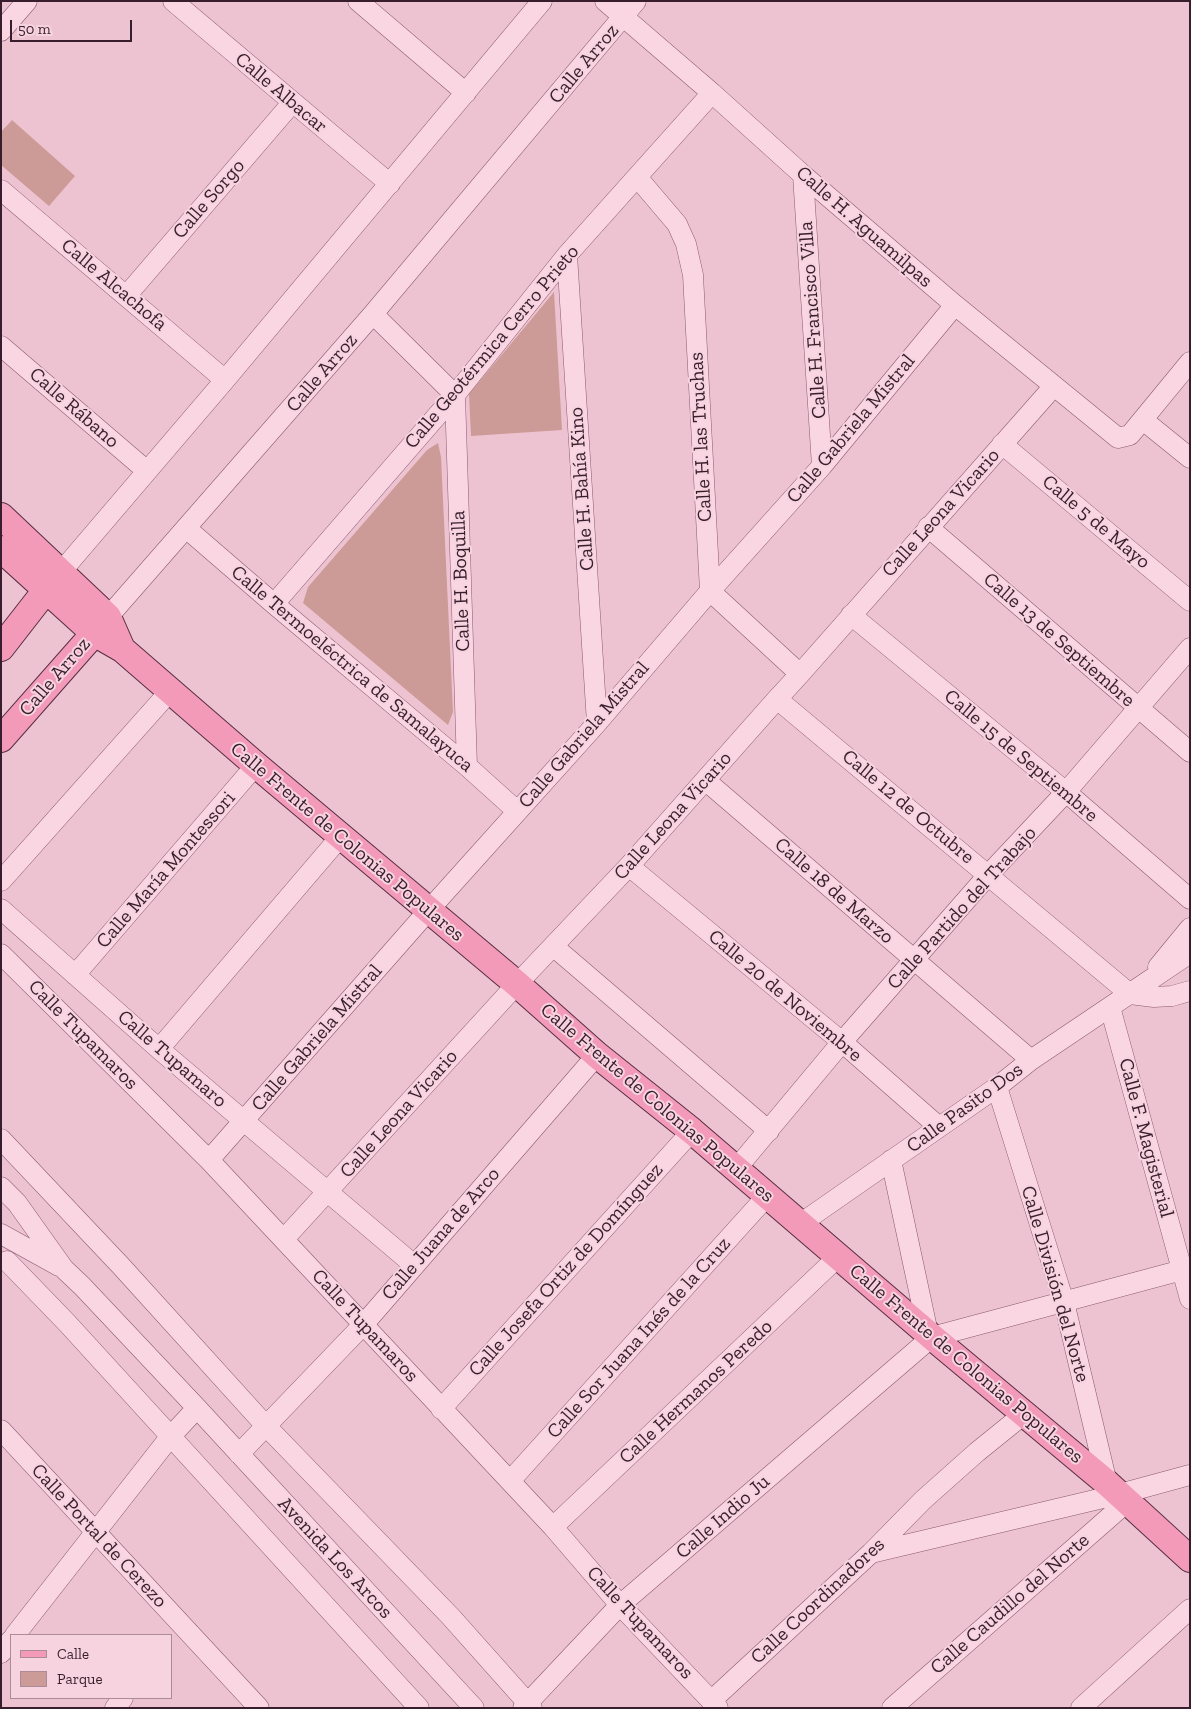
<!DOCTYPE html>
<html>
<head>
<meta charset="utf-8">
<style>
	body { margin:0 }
	#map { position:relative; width:1191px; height:1709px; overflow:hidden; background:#eec3d1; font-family:"Zilla Slab",serif }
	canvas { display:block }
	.frame { position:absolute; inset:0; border:2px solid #381e2c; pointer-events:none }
	.legend { position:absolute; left:10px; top:1634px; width:162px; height:65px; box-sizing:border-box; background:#f6d3de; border:1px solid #aa8b97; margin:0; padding:6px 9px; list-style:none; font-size:15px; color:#381e2c }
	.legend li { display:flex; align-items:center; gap:10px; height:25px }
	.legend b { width:25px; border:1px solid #aa8b97 }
	.scale { position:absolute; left:10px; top:20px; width:122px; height:22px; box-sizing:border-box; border:2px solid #381e2c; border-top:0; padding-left:6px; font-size:15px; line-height:18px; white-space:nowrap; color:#381e2c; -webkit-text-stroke:4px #f6d3de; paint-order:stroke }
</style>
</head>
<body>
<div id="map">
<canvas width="1191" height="1709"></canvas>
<div class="frame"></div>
<ul class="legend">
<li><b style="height:6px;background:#f29ab8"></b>Calle</li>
<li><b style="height:14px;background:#cc9b97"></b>Parque</li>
</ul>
<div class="scale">50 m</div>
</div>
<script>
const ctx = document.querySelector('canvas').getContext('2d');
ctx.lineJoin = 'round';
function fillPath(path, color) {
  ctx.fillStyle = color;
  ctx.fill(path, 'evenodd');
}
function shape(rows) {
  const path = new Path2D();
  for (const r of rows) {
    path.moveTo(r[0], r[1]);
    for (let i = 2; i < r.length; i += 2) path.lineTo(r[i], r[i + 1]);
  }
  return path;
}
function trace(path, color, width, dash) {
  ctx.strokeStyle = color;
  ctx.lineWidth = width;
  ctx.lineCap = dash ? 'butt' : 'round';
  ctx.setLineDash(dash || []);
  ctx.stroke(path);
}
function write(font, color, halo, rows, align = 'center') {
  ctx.font = font + ' "Zilla Slab",serif';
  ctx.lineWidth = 4;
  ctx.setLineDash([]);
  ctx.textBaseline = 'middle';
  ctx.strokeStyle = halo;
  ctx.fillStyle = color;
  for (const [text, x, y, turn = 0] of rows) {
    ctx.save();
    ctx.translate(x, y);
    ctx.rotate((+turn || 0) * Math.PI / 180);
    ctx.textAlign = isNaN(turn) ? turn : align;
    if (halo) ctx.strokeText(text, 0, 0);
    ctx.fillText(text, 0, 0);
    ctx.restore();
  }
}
fillPath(shape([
	[12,120,75,176,49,206,1,165,1,132],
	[554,292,562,430,471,436,469,394],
	[438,443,441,457,453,712,448,725,303,603,308,587,427,450]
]), '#cc9b97');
const minor = shape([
	[173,1,390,184],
	[358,1,466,93],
	[605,1,712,93,803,175,955,305,1118,438,1130,435,1190,362],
	[1,31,27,1],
	[803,175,822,466],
	[637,177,677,224,686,244,693,275,710,591,800,674],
	[1,190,225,380],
	[567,255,597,723],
	[127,295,292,103],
	[373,314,455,395,467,766],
	[1,346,147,471],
	[1143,420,1190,458],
	[1002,444,1190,601],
	[928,527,1190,752],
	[186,528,274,604,467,766,517,811],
	[61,572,225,380,542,1],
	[274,604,455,395,567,255,712,93],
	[851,615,1066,792,1190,899],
	[108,617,373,314,636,1],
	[777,699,1130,994,1154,997,1172,996,1190,991],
	[705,780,1031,1060],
	[629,866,842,1042,939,1127],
	[1,881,171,690],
	[1,909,159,1049,414,1265],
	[553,946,769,1131],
	[1,954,209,1160,553,1527,620,1605,718,1708],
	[1158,967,1190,928],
	[75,975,256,765],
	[1110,1007,1190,1299],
	[159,1049,341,836],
	[997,1087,1064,1302,1107,1483],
	[1,1139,121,1266,266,1426,451,1617,532,1708],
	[209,1160,428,911,597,723,710,591,822,466,955,305],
	[891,1160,928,1333],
	[736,1169,842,1042,989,874,1066,792,1190,648],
	[1,1187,17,1203,64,1269,82,1286,197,1408,474,1708],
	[800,1224,997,1087,1031,1060,1190,953],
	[1,1234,59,1266],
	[284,1239,517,984,629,866,777,699,800,674,1054,386],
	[7,1261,67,1323,419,1708],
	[441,1409,692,1131],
	[1,1430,259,1708],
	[239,1454,363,1325,597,1055],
	[510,1481,767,1196],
	[553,1527,839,1256],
	[871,1553,1120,1494,1190,1475],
	[15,1635,170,1437,197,1408],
	[1,1653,11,1640],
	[711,1701,871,1553,923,1500,977,1452,1024,1414],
	[115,1708,123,1698],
	[523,1708,620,1605,932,1337,1190,1268],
	[892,1708,1128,1501],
	[1081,1708,1190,1609]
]);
const major = shape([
	[1,516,108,617,122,649],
	[1,549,94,633,122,649,256,765,517,984,597,1055,692,1131,932,1337,1107,1483,1190,1559],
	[1,648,57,576],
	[1,739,105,621]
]);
trace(minor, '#895a71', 21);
trace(major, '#562e45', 28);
trace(minor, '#f9d6e2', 20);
trace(major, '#f29ab8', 26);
write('20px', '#381e2c', '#f6d3de', [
	["Calle Arroz",584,64,-50],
	["Calle Albacar",281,93,40],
	["Calle Sorgo",209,199,-49],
	["Calle H. Aguamilpas",864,227,41],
	["Calle Alcachofa",114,285,40],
	["Calle H. Francisco Villa",813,320,-94],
	["Calle Geotérmica Cerro Prieto",492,347,-50],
	["Calle Arroz",322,373,-49],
	["Calle Rábano",74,408,41],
	["Calle Gabriela Mistral",851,429,-50],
	["Calle H. las Truchas",701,437,-93],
	["Calle H. Bahía Kino",582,489,-94],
	["Calle Leona Vicario",941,513,-48],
	["Calle 5 de Mayo",1096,522,40],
	["Calle H. Boquilla",461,581,-92],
	["Calle 13 de Septiembre",1059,640,41],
	["Calle Termoeléctrica de Samalayuca",352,669,40],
	["Calle Arroz",55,677,-49],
	["Calle Gabriela Mistral",584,735,-49],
	["Calle 15 de Septiembre",1021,756,40],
	["Calle 12 de Octubre",908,807,40],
	["Calle Leona Vicario",673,816,-48],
	["Calle Frente de Colonias Populares",347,842,40],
	["Calle María Montessori",166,870,-49],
	["Calle 18 de Marzo",834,891,41],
	["Calle Partido del Trabajo",962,908,-48],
	["Calle 20 de Noviembre",785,996,40],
	["Calle Tupamaros",83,1035,45],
	["Calle Gabriela Mistral",317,1038,-49],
	["Calle Tupamaro",172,1059,41],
	["Calle Frente de Colonias Populares",657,1103,40],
	["Calle Pasito Dos",965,1108,-36],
	["Calle Leona Vicario",399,1114,-48],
	["Calle F. Magisterial",1146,1138,75],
	["Calle Juana de Arco",441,1234,-49],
	["Calle Josefa Ortiz de Domínguez",566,1270,-48],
	["Calle División del Norte",1055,1284,74],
	["Calle Tupamaros",365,1326,47],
	["Calle Sor Juana Inés de la Cruz",639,1338,-48],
	["Calle Frente de Colonias Populares",966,1364,40],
	["Calle Hermanos Peredo",696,1392,-43],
	["Calle Indio Ju",723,1517,-41],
	["Calle Portal de Cerezo",99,1536,47],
	["Avenida Los Arcos",335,1558,47],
	["Calle Coordinadores",818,1601,-43],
	["Calle Caudillo del Norte",1010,1604,-41],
	["Calle Tupamaros",640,1623,47]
]);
</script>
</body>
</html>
